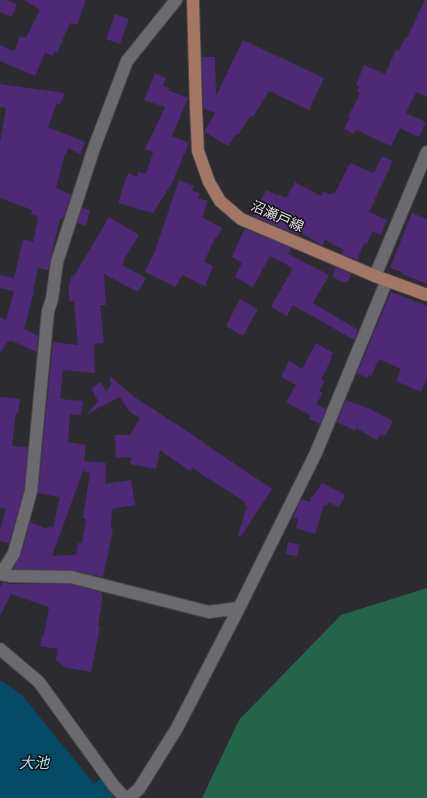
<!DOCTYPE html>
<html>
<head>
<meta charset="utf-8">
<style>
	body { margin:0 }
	canvas { display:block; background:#2c2b2f }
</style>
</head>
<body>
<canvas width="427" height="798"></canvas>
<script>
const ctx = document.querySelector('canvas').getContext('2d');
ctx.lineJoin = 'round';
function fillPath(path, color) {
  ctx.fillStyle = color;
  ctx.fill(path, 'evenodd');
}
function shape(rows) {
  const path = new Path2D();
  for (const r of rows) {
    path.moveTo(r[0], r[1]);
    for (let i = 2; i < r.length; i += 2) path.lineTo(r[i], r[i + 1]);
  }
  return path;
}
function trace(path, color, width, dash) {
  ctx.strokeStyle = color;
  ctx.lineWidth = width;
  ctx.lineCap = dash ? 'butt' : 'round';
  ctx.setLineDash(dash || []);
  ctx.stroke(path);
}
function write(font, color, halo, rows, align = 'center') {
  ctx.font = font + ' "Open Sans","Noto Sans JP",sans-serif';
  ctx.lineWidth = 3;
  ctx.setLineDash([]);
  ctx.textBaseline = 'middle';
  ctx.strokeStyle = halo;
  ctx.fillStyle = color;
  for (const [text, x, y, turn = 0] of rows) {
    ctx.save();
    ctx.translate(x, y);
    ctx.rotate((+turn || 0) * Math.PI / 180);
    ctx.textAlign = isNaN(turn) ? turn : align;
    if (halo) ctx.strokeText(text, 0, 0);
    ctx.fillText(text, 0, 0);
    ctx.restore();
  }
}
fillPath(shape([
	[427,588,427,798,202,798,239,720,341,615]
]), '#24644b');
fillPath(shape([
	[0,680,22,695,94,784,102,778,115,795,110,798,0,798]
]), '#054a65');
fillPath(shape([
	[0,0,6,0,17,4,12,17,0,12],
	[24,0,86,0,77,25,70,23,57,53,55,51,53,56,45,53,35,76,0,61,0,45,14,51,20,36,26,38,40,10],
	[425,0,427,0,427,97,416,92,406,113,426,122,419,137,400,128,391,146,356,130,354,134,344,129,350,118,348,117,360,93,357,91,359,86,356,85,364,65,385,74,396,50,399,51,405,38,407,38],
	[115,14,129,19,120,44,106,39],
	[243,40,324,78,309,110,269,91,253,117,250,116,238,135,236,134,228,146,205,132,205,130,215,113,203,108,202,57,215,57,216,96],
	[155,74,166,78,163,86,169,88,168,90,188,98,172,136,189,143,174,178,175,178,153,213,118,203,128,173,137,177,138,172,146,174,153,152,145,149,165,107,144,100],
	[0,84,65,93,60,105,57,103,48,127,85,142,80,154,68,148,66,155,65,154,56,188,71,195,63,219,60,219,48,270,38,268,33,291,34,291,24,329,38,336,37,352,10,340,9,342,8,341,0,353,0,317,6,320,14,291,0,288,0,275,14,278,23,239,33,242,38,219,36,219,37,216,31,214,32,210,0,198,0,143,6,108,0,107],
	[382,156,393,161,369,212,387,220,381,235,372,231,367,244,364,243,357,260,342,254,344,250,325,240,323,246,299,232,298,235,253,216,266,190,278,196,278,194,286,198,295,182,321,196,323,191,331,195,333,192,335,193,350,163,374,173],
	[179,180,194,186,192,191,200,193,198,198,208,201,202,217,222,228,216,239,215,238,204,262,213,266,205,286,182,275,176,287,145,272,155,251],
	[82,208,90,210,86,226,77,223],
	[412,213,427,219,427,284,402,274,402,272,390,268],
	[109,217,139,235,123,261,124,262,122,265,146,278,138,292,104,274,106,305,100,305,104,343,94,344,95,373,63,370,60,399,83,401,81,415,70,414,68,442,86,445,84,461,106,463,105,484,131,480,135,505,112,509,111,529,113,529,103,577,71,570,13,569,21,555,30,522,47,529,48,526,53,528,60,497,38,493,53,342,78,345,74,301,69,301,69,285,72,275,74,276],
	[83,471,90,473,83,518,86,519,82,543,78,543,76,555,52,556],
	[246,229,291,248,288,254,329,275,313,303,358,330,354,340,293,305,287,316,271,307,293,268,270,256,253,287,235,277,242,263,232,257,244,230],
	[336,267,351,274,348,282,346,281,345,283,332,277],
	[391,292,427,306,427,378,421,392,396,381,401,369,379,359,371,376,369,375,367,378,357,373],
	[240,299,258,309,243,336,226,326],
	[316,343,333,353,330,357,332,358,321,379,325,381,319,391,323,393,316,404,326,409,320,424,309,419,311,416,286,402,296,385,281,377,289,361,302,369],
	[111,377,134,397,190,433,208,446,272,489,241,536,238,535,247,506,244,505,245,502,192,468,190,471,160,450,156,469,130,464,132,457,116,458,115,435,130,435,140,418,129,411,120,397,87,414,98,401,91,388,101,382,106,391,112,384,109,379],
	[0,397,20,399,18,413,16,413,12,446,28,447,24,490,9,543,0,541,0,530,6,509,0,508],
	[346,400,370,409,393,421,385,436,381,434,377,440,356,428,355,431,337,422],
	[322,483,345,495,339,507,328,502,326,506,324,505,315,534,296,528,298,519,293,518,301,499,310,502,311,497,313,497],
	[288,542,300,545,297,556,286,554],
	[3,582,10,584,70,584,101,592,101,594,103,595,98,626,100,627,91,672,64,667,56,660,58,649,40,646,42,635,44,636,49,607,11,594,0,616,0,588]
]), '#4e2976');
const minor = shape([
	[375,276,427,152],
	[0,574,10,576,71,577,209,612,239,608],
	[1,574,14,553,31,491,48,311,52,299,57,262,94,148,127,61,176,0],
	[0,649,39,682,114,786,125,798],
	[128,798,139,789,177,728,239,608,316,453,387,280]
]);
const major = shape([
	[193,0,196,108,198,151,209,182,220,201,241,219,375,276,427,295]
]);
trace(minor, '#4b494d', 14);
trace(major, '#4b494d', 14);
trace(minor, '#6b6a6f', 12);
trace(major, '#a47765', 12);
write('14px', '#e3e2e5', '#141416', [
	["沼瀬戸線",277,217,24]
]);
write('italic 15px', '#aadbf6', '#141416', [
	["大池",34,764]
]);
</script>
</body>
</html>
